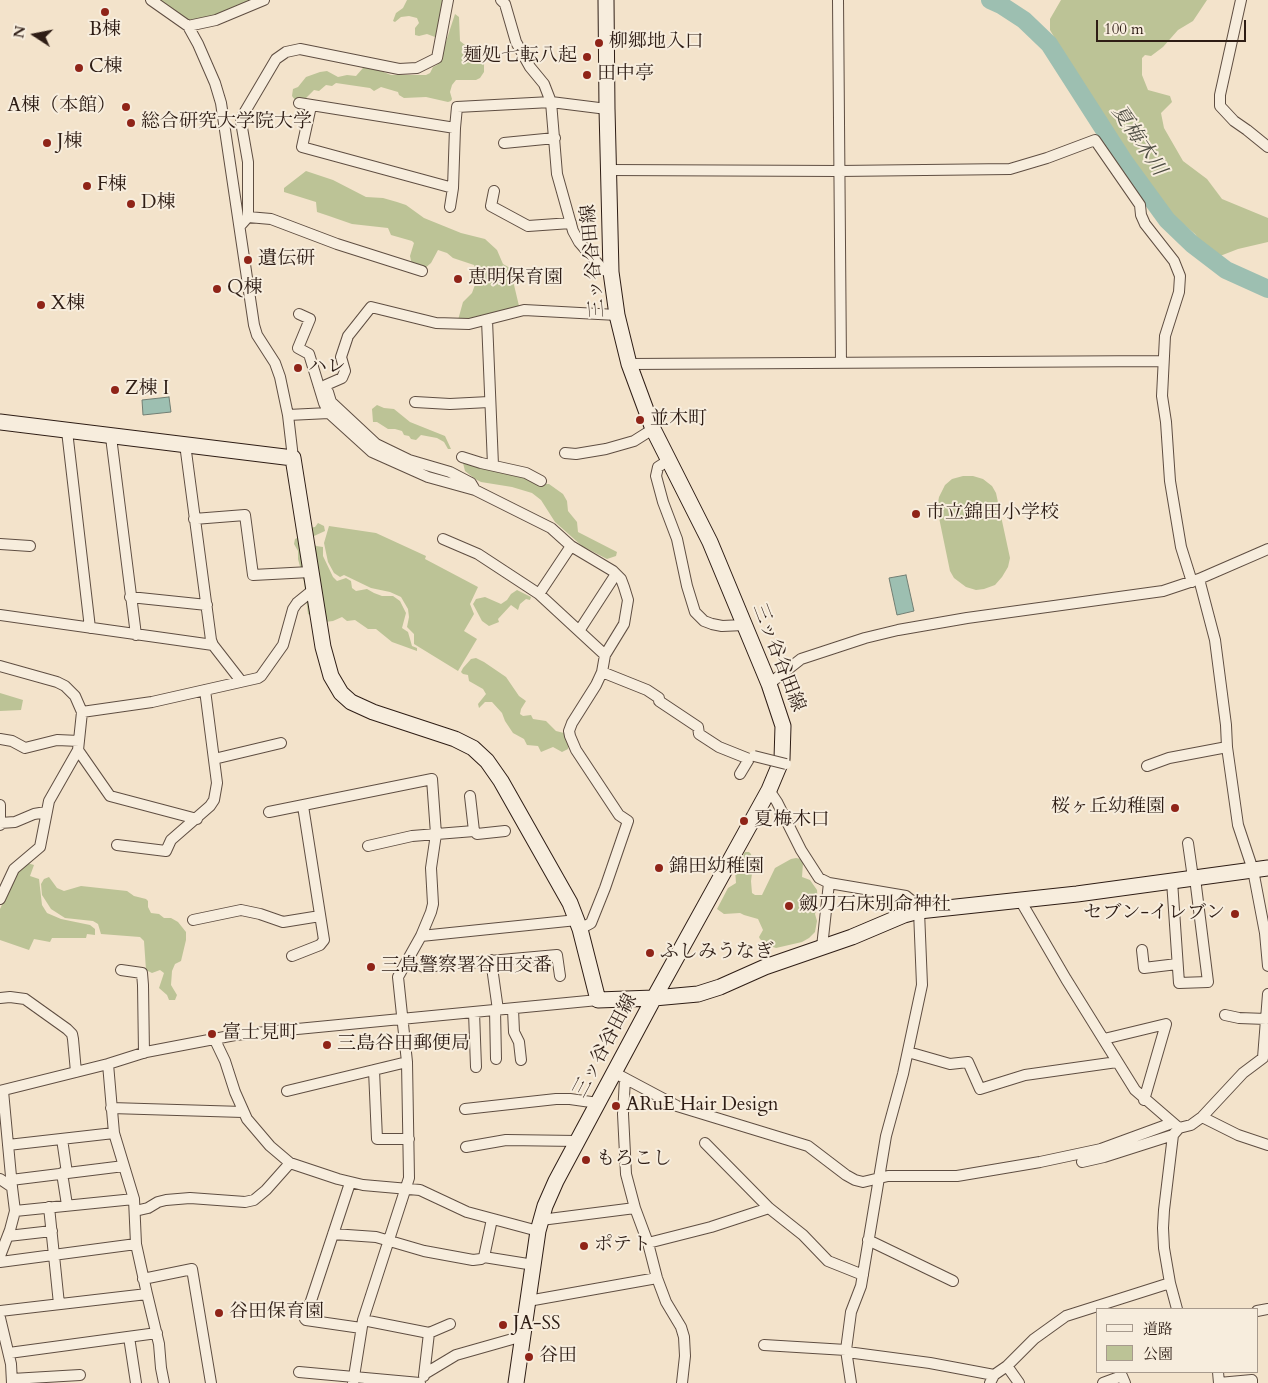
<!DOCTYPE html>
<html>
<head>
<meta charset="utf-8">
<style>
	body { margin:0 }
	#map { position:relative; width:1268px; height:1383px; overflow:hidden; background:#f3e3cb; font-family:Cardo,"Noto Serif JP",serif }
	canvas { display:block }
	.legend { position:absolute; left:1096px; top:1308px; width:162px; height:65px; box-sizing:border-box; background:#f7eddd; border:1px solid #a79a8d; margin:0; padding:6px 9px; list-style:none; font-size:15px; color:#2e1d15 }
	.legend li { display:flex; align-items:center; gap:10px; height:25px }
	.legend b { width:25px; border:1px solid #a79a8d }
	.north { position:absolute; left:10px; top:10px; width:50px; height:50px; -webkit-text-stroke:4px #f7eddd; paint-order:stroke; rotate:281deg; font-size:14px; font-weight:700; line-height:20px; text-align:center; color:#2e1d15 }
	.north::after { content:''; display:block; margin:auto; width:18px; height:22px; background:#2e1d15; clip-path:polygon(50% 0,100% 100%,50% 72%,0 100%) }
	.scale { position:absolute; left:1096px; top:20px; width:150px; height:22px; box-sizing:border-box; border:2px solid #2e1d15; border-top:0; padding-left:6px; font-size:15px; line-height:18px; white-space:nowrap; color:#2e1d15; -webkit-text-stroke:4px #f7eddd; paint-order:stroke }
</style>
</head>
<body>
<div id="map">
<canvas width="1268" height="1383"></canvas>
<ul class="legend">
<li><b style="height:6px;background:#f7eddd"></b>道路</li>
<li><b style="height:14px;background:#bcc396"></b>公園</li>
</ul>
<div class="north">N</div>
<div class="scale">100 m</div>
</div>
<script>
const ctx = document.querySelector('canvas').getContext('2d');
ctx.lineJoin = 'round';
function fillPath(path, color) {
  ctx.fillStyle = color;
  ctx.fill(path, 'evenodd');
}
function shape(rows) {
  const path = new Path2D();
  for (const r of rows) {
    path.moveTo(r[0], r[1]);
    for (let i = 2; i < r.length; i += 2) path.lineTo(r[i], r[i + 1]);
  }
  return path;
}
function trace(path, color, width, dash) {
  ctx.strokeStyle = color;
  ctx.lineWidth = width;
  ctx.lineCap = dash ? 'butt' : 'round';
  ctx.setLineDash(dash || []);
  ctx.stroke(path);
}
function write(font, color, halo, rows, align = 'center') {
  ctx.font = font + ' Cardo,"Noto Serif JP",serif';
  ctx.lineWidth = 4;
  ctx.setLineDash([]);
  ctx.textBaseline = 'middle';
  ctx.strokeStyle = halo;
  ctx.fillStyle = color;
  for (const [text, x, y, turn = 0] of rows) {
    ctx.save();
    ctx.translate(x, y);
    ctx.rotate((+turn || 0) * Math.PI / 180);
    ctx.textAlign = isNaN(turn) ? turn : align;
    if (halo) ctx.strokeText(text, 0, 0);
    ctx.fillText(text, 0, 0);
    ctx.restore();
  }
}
fillPath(shape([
	[157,0,252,0,214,18,188,21],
	[407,0,444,0,439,32,435,37,427,34,419,36,415,35,415,28,419,23,417,18,409,16,401,17,395,22,393,21,396,13,403,8],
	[1061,0,1207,0,1193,21,1178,30,1163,47,1151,56,1145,55,1142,58,1142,75,1148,90,1170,96,1172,102,1161,113,1164,128,1183,161,1207,179,1222,199,1268,218,1268,242,1238,249,1220,256,1204,246,1195,234,1162,206,1103,120,1050,30,1050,19],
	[455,14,459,17,460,41,481,58,484,65,484,72,480,78,476,80,456,80,452,85,450,92,452,99,451,101,448,102,426,97,404,98,399,95,398,92,381,87,374,91,370,88,336,83,332,86,326,85,319,91,314,90,303,101,295,100,292,96,293,89,298,87,306,77,320,72,327,71,338,77,347,75,356,76,363,68,371,67,391,75,426,75,430,73,433,67,437,65,441,57],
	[306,171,333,180,366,197,383,198,397,202,406,205,424,218,461,233,485,239,497,250,503,264,510,268,519,306,481,319,458,320,463,302,472,293,476,282,477,271,474,265,453,258,447,253,438,250,431,263,424,269,412,265,410,256,414,243,412,241,391,235,388,228,352,224,329,216,317,212,316,202,284,192,284,188],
	[377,405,384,408,394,409,410,422,445,436,451,449,448,449,444,442,437,438,421,435,416,440,411,439,409,436,404,435,402,431,395,429,388,429,377,422,373,422,372,409],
	[466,461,528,478,539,484,549,484,563,494,567,501,568,511,577,522,578,532,617,552,616,556,607,559,582,546,555,522,541,500,532,493,512,487,481,482,475,479,465,471,463,463],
	[963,476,973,476,983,479,992,486,996,493,1010,558,1008,567,1002,577,995,585,984,589,976,590,966,587,954,578,950,571,937,508,939,497,945,485,952,479],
	[318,523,324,526,325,531,314,536,313,542,316,546,323,547,323,556,333,577,337,581,346,578,351,581,352,588,356,591,367,589,374,593,382,596,393,596,400,601,406,613,402,628,408,632,412,646,417,648,417,651,392,642,376,629,368,629,355,620,347,621,342,617,333,621,325,622,308,614,304,582,298,559,298,551,294,544,295,539,308,533,309,528,315,527],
	[329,526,376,533,426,556,425,559,478,587,470,604,474,614,464,631,477,639,458,671,414,644,414,634,407,627,409,617,408,609,401,597,390,592,371,588,344,575,340,577,334,573,328,562,324,543],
	[517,590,531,597,530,600,526,599,520,604,518,610,511,605,498,619,499,622,489,626,482,621,473,604,476,599,485,597,501,604,507,600,511,594],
	[476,658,484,662,506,677,519,696,526,701,521,709,520,714,523,716,531,715,533,719,546,721,556,731,564,733,569,744,568,749,562,752,553,747,541,752,538,746,527,745,524,739,513,733,505,721,502,713,492,702,485,702,479,708,478,704,486,694,483,689,469,681,468,675,463,674,461,672,463,668,471,659],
	[0,693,23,700,21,710,0,711],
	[745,852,749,852,751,854,753,865,751,881,752,893,755,895,762,895,775,868,791,859,796,858,801,859,803,863,802,877,810,880,817,890,818,905,815,914,817,921,815,932,809,938,802,942,776,948,767,945,760,939,759,937,763,930,758,919,744,915,740,913,724,914,717,909,728,888,736,883,735,870],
	[27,863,34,865,30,876,39,879,42,905,47,913,61,919,90,925,95,929,95,935,87,934,86,938,52,938,50,942,34,939,29,950,0,940,0,909,17,873],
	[49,877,57,888,64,891,81,886,127,891,134,896,146,899,148,901,148,907,151,913,159,914,164,918,171,918,178,922,186,932,186,940,181,961,175,964,172,971,171,985,177,995,175,1000,169,1000,167,995,159,988,164,973,160,970,152,973,146,970,144,941,140,937,101,934,98,924,93,921,65,918,51,909,42,895,41,884,44,879]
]), '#bcc396');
const water = shape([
	[169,397,171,412,143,415,142,400,169,397],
	[906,575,914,611,897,615,889,578,906,575]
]);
fillPath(water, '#9dbfb1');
trace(water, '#717e73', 1);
trace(shape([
	[990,0,1001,5,1024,20,1049,44,1124,161,1167,220,1192,244,1226,270,1268,289]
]), '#9dbfb1', 18);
const street = shape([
	[151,0,188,26,198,44,215,83,221,103,254,325,257,335,275,363,280,377,288,415,293,458],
	[501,0,505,4,516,42,530,67,544,84,551,102,557,174,573,231,579,242,599,265,603,270,611,272],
	[838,0,841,363],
	[1241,0,1220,95,1220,106,1234,121,1247,130,1268,147],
	[188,26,216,20,264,0],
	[299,103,455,128],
	[311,106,302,147,453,188,455,128,457,107,551,102,607,109],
	[504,143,555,138],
	[608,170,839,171,1010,169,1047,158,1095,140,1140,205,1141,215,1145,224,1174,261,1180,276,1179,292,1165,336,1162,396,1166,422,1170,481,1181,547,1192,582],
	[494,191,491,206,528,226,571,223],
	[450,207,453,188],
	[248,217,271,219,337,244,422,271],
	[240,226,248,217,248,162,241,122,243,115,276,59,286,52,300,49,399,69,417,68,437,58,448,0],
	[299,314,310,319,298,348,309,354,324,403,329,413,372,452,428,477,475,490,551,528,571,546,613,571,621,579,624,587,628,600,624,624,605,655,602,672,596,685,572,723,569,731,570,736,576,750,619,815,628,821,605,888,591,923,580,929],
	[487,320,493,465],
	[629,364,1163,361],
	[326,385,342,378,345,371,341,357,348,336,371,307,436,323,469,324,524,310,617,315],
	[328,392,331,402,376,444,409,460,450,472,471,483,474,488],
	[415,402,450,404,489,402],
	[288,415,329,413],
	[67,431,90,628],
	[111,437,136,635],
	[185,444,211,640,213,645,241,681],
	[565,453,576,454,606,449,634,441,653,429],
	[462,457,481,463,526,473,541,481],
	[669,460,658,467,656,476,663,502,677,539,687,586,695,612,704,621,712,624,722,626,744,625],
	[194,519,245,515,253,575,310,572],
	[443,539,478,554,539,594,605,655],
	[0,544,30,546],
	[1199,579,1215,640,1226,725,1227,747,1238,825,1253,870,1265,933,1268,966],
	[539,594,571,546],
	[130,597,207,605],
	[0,615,213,645],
	[579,631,616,574],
	[0,666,57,682,65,686,75,696,82,712,78,750,49,801,40,847,14,869,0,899],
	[602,672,647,690,659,698,659,701,698,727,699,734,719,747,749,759,740,774],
	[769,684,801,659,865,638,898,630,967,618,1163,591,1199,579,1268,549],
	[82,712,152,702,258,678,261,676,283,645,293,609,297,603,313,590],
	[0,739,12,741,25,748,57,740,79,741],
	[78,750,110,796,197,819],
	[214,759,281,743],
	[1147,766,1169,758,1227,747],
	[769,790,777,802,801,850,819,878,829,883,906,896,917,905,919,911,922,985,903,1074,886,1136,861,1286,851,1312,846,1350,851,1383],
	[470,796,474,831],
	[0,805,0,825],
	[269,812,432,779,436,834,431,868,433,904,431,912,421,936,398,977,407,1062,409,1178,363,1320,353,1383],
	[0,823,15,822,34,814,46,812],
	[1188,843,1193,878],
	[117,845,166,851,171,840,210,806,214,800,217,783,205,690],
	[368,846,412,836,474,831,477,834,505,831],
	[1172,881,1179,983,1208,982,1195,878],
	[1020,900,1066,979,1135,1090,1179,1128],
	[193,920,241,910,260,914,283,922,320,916],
	[421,936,577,920],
	[822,947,829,883],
	[1142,950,1144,968,1177,964],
	[292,956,320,945,324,940,303,806],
	[491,960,498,1010],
	[423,967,557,955,560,976],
	[121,970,142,973,143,985,144,1053],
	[0,998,10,997,25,999,67,1029,72,1034,73,1039,76,1072],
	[513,1009,514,1032,519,1042,521,1060],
	[495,1010,496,1059],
	[474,1012,476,1067],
	[1225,1015,1239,1018,1266,1019],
	[214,1038,225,1061,235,1092,247,1119,270,1146,290,1163,338,1179,363,1185,420,1190,467,1212,538,1231],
	[1104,1039,1166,1024,1144,1100],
	[908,1052,950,1064,968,1062,980,1089,1025,1075,1117,1062],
	[374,1070,377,1139,409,1139],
	[615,1073,677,1106,808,1146,846,1175,855,1180,863,1182,888,1176,957,1176,1040,1162,1101,1149,1172,1123],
	[625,1079,623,1114,626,1174,635,1208,648,1243,657,1278,666,1302,681,1327,684,1337,685,1356,682,1383],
	[0,1091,108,1064,146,1052,235,1035,598,1000],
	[3,1091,12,1187],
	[287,1091,407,1062],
	[111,1108,243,1112],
	[465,1109,556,1099,570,1099,598,1103],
	[1202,1117,1238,1135,1268,1145],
	[1173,1135,1164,1210,1163,1228,1164,1248,1170,1283,1177,1309],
	[62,1139,67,1173],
	[705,1143,769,1208,803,1235,828,1261,863,1275],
	[8,1145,114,1133],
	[466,1147,506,1140,577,1141],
	[1082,1162,1104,1157,1173,1135,1179,1128,1191,1125,1202,1117,1243,1073,1263,1058,1268,994],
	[62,1173,67,1205],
	[0,1179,12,1187,15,1211,10,1230,0,1256],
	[11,1180,124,1166],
	[350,1183,305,1319,306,1320,361,1328],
	[49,1207,59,1304],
	[15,1211,134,1199],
	[135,1211,148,1208,158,1202,166,1200,190,1198,245,1202,254,1200,266,1190,290,1163],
	[541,1220,635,1208],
	[333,1234,376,1237,424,1251,473,1260,481,1259,484,1257,534,1265],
	[8,1236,52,1231],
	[868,1240,953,1281],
	[648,1243,711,1227,769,1208],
	[484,1257,492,1219],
	[0,1262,136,1244],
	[143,1279,192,1269,211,1383],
	[147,1294,159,1344,161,1368,164,1383],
	[528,1301,657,1278],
	[0,1311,147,1294,136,1244,134,1199,114,1133,108,1064],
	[1257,1311,1268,1309],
	[0,1318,11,1364,12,1383],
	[363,1320,429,1333,450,1324],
	[129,1337,136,1383],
	[764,1345,846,1350],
	[847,1352,930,1363,994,1375],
	[9,1353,157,1333],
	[1007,1366,1019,1383],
	[299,1372,420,1383],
	[1218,1372,1219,1383,1252,1380,1252,1383],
	[426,1373,456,1355,523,1336],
	[424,1376,429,1333],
	[12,1379,80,1375],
	[990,1383,994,1375,1007,1366,1034,1339,1066,1316,1170,1283],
	[1103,1383,1122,1376,1125,1383]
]);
const secondary = shape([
	[0,422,293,458,323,647,331,676,341,693,351,702,373,712,455,739,473,748,487,761,501,781,570,903,580,929,598,1000,654,998,698,994,720,987,765,967,852,937,904,915,919,911,1077,894,1268,868],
	[516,1383,538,1231,545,1206,556,1181,654,998,769,790,782,759,783,726,769,684,710,542,653,429,629,364,617,315,611,272,607,109,606,0]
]);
trace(street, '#5f4e42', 12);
trace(secondary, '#2e1d15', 17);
trace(street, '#f7eddd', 10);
trace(secondary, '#f7eddd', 15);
const streetBridge = shape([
	[754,756,786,764]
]);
trace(streetBridge, '#5f4e42', 12, []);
trace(streetBridge, '#f7eddd', 10);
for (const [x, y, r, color] of [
	[105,12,5,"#8f2418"],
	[599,43,5,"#8f2418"],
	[587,57,5,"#8f2418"],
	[79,68,5,"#8f2418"],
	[587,75,5,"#8f2418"],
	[126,107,5,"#8f2418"],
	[131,123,5,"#8f2418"],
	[47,143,5,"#8f2418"],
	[87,186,5,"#8f2418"],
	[131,204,5,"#8f2418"],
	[248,260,5,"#8f2418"],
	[458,279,5,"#8f2418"],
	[217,289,5,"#8f2418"],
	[41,305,5,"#8f2418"],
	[298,368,5,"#8f2418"],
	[115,390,5,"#8f2418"],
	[640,420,5,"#8f2418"],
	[916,514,5,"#8f2418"],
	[1175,808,5,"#8f2418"],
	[744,821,5,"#8f2418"],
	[659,868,5,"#8f2418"],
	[789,906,5,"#8f2418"],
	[1235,914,5,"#8f2418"],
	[650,953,5,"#8f2418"],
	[371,967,5,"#8f2418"],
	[212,1034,5,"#8f2418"],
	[327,1045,5,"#8f2418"],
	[616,1106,5,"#8f2418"],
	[586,1160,5,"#8f2418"],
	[584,1246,5,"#8f2418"],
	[219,1313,5,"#8f2418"],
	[503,1325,5,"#8f2418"],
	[529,1357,5,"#8f2418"]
]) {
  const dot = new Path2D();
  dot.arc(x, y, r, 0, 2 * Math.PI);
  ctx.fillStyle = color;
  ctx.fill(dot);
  trace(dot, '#f7eddd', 2);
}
write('19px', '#2e1d15', '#f7eddd', [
	["B棟",105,31,"center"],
	["柳郷地入口",609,43],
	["麺処七転八起",577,57,"right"],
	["C棟",89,68],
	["田中亭",597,75],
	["A棟（本館）",116,107,"right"],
	["総合研究大学院大学",141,123],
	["J棟",57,143],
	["F棟",97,186],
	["D棟",141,204],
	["遺伝研",258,260],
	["恵明保育園",468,279],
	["Q棟",227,289],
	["X棟",51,305],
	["ハレ",308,368],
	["Z棟 I",125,390],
	["並木町",650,420],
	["市立錦田小学校",926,514],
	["桜ヶ丘幼稚園",1165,808,"right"],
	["夏梅木口",754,821],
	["錦田幼稚園",669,868],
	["劔刀石床別命神社",799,906],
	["セブン-イレブン",1225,914,"right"],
	["ふしみうなぎ",660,953],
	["三島警察署谷田交番",381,967],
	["富士見町",222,1034],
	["三島谷田郵便局",337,1045],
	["ARuE Hair Design",626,1106],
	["もろこし",596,1160],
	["ポテト",594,1246],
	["谷田保育園",229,1313],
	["JA-SS",513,1325],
	["谷田",539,1357]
], 'left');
write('19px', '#2e1d15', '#f7eddd', [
	["三ッ谷谷田線",594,261,-95],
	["三ッ谷谷田線",778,658,69],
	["三ッ谷谷田線",606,1046,-62]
]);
write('italic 20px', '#4f4e44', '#f7eddd', [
	["夏梅木川",1138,141,56]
]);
</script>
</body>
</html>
